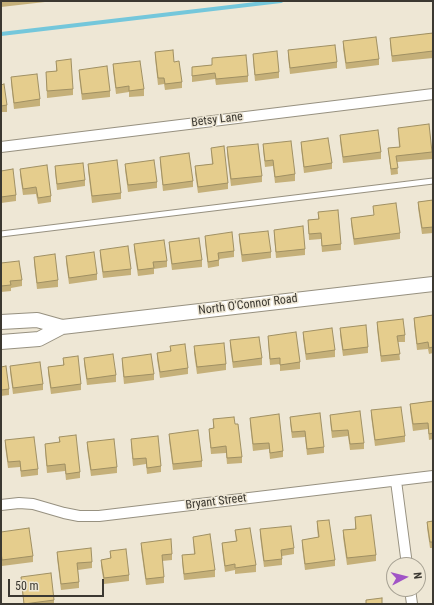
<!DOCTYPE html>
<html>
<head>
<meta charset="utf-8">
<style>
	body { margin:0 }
	#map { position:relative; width:434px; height:605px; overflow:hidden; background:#eee7d5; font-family:"Roboto Condensed",sans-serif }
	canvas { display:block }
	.frame { position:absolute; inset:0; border:2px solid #3b3831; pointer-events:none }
	.north { position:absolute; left:386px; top:557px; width:40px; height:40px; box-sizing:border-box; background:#eee7d5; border:1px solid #a6a193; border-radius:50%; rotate:83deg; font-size:11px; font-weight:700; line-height:16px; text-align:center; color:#3b3831 }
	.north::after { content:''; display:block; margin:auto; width:14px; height:18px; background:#a154c6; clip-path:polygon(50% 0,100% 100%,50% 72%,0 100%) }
	.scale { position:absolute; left:8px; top:579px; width:96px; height:18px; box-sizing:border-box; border:2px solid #3b3831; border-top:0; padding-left:5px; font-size:12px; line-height:14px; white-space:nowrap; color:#3b3831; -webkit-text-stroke:3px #eee7d5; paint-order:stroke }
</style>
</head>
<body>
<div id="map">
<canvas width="434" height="605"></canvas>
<div class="frame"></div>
<div class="north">N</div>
<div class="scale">50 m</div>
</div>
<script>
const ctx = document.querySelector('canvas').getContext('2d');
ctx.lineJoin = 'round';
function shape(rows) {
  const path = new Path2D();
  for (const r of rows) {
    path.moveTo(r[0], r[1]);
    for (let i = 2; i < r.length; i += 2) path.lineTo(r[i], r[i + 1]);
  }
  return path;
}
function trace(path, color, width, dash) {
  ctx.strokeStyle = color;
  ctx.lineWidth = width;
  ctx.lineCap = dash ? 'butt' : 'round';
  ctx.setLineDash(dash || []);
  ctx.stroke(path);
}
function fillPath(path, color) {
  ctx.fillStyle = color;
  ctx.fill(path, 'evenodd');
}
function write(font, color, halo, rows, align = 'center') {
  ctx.font = font + ' "Roboto Condensed",sans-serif';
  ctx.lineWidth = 3;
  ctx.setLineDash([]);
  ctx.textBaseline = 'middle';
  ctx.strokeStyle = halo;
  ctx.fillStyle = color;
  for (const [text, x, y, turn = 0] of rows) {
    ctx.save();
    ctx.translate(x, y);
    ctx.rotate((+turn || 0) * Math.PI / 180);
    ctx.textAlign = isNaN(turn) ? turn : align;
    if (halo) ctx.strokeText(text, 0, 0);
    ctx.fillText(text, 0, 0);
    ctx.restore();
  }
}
trace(shape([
	[1,34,281,1]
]), '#74c7db', 4);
const service = shape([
	[1,234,433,181]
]);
const minor = shape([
	[1,147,433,94],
	[396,481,407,565],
	[1,505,19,503,33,504,64,513,79,516,99,516,433,476],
	[410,589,412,604]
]);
const secondary = shape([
	[1,322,37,320,62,327],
	[1,342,39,339,62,327,433,284]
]);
trace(service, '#979180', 7);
trace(minor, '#979180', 12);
trace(secondary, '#979180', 16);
trace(service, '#fff', 5);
trace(minor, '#fff', 10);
trace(secondary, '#fff', 14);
fillPath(shape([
	[1,1,45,1,45,2,1,7],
	[433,33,433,58,392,62,390,44,390,38],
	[343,41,379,59,379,65,346,69,343,48],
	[288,50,337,62,337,68,290,74,288,57],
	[155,52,174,62,182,82,182,88,165,90,164,84,158,85,155,58],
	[253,54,279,72,279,78,255,81,253,60],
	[212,58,248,76,248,82,216,85,215,79,192,82,192,67,212,65],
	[56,61,73,89,73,95,47,98,46,72,56,71],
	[113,64,144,89,144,96,129,97,129,92,116,94,113,70],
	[79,70,110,91,110,97,82,100,79,76],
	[11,77,40,99,40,106,14,109,11,83],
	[1,85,7,105,7,112,1,112],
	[398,128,432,152,432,159,397,162,398,174,391,175,388,148,399,147],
	[340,135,381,152,381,159,343,163,340,141],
	[301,142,332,163,332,169,304,173,301,148],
	[263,144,295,174,295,181,275,183,273,166,265,167,263,150],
	[227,147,262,176,262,182,231,186,227,154],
	[211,148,228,183,228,189,198,193,195,173,195,166,212,164],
	[160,157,193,181,193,187,163,191,160,163],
	[88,164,121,193,121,199,92,203,88,170],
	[125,164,157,182,157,188,128,192,125,170],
	[55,166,85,180,85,186,57,190,55,172],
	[20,169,51,196,51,202,38,204,36,194,23,195,20,175],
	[1,171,16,195,16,201,1,203],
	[433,200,433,233,422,234,418,208,418,202],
	[373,206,400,233,400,239,354,245,351,224,351,218,374,215],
	[318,212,341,244,341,250,322,252,321,239,309,240,308,220,318,219],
	[274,230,305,249,305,255,276,258,274,236],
	[239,234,271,252,271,258,242,262,239,240],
	[205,236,234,251,234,257,219,259,219,266,208,268,205,242],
	[169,242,202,260,202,267,172,270,169,248],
	[134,244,167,261,167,267,154,269,154,274,138,276,134,250],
	[100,250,131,269,131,275,103,278,100,256],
	[66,256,97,274,97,280,69,284,66,262],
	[34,257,58,280,58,287,37,289,34,263],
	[1,263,22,280,22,286,11,288,11,291,1,292],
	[433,315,433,353,429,354,428,349,417,350,414,324,414,318],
	[377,322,405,335,405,342,398,342,400,360,381,362,377,329],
	[340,328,368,347,368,353,343,356,340,335],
	[303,332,335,350,335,357,306,360,303,338],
	[268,336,300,362,300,369,280,371,280,364,270,365,268,342],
	[230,340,262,358,262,365,233,368,230,346],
	[170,346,188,368,188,374,160,378,157,359,157,353,170,351],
	[194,346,226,364,226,370,197,374,194,353],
	[63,358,81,384,81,390,51,394,48,373,48,367,63,365],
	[84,358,116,375,116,382,87,385,84,364],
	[122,358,154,374,154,380,124,384,122,364],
	[10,366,43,384,43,390,13,394,10,372],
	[1,367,9,389,9,395,1,396],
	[433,401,433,439,429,440,428,429,413,431,410,410,410,404],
	[371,410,405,436,405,442,375,446,371,416],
	[330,415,364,443,364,449,350,450,348,436,332,438,330,421],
	[290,417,324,447,324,453,307,455,305,437,292,438,290,423],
	[250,418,283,451,283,457,270,459,269,449,253,451,250,424],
	[213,419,235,424,242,457,242,463,227,464,226,453,211,454,209,435,209,429,213,428],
	[169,434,202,461,202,467,173,470,169,440],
	[59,437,80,472,80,478,66,480,65,471,47,473,45,451,45,444,59,442],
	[131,439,161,466,161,472,147,474,146,464,133,466,131,445],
	[5,440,38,469,38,475,21,477,20,467,8,468,5,446],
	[87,442,117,467,117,473,91,476,87,448],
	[355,517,376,555,376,561,347,565,343,537,343,530,355,529],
	[317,521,335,560,335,566,305,570,302,546,302,540,318,537,317,528],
	[433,521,433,548,430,548,427,528,427,522],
	[260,529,294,548,294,554,282,556,282,565,264,567,260,536],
	[235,530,256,565,256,572,235,574,235,570,225,572,222,549,222,543,236,541],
	[1,532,33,556,33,562,2,566,1,559],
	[193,537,215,570,215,577,184,580,182,562,182,555,194,554],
	[141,543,172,554,172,560,162,561,164,577,164,583,146,585,141,549],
	[110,551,129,575,129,581,104,584,101,566,101,560,110,559],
	[57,552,92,562,92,568,78,570,79,582,79,588,61,590,57,558],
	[21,577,54,600,54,604,24,604,21,583]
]), '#c5b079');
const building = shape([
	[433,33,433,51,392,56,390,38,433,33],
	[376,37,379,59,346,63,343,41,376,37],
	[335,45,337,62,290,68,288,50,335,45],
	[173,50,174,62,179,61,182,82,165,84,164,78,158,78,155,52,173,50],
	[277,51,279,72,255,75,253,54,277,51],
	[246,55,248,76,216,79,215,73,192,76,192,67,212,65,212,58,246,55],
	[71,59,73,89,47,91,46,72,57,71,56,61,71,59],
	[140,61,144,89,129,91,129,86,116,88,113,64,140,61],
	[107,66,110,91,82,94,79,70,107,66],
	[37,74,40,99,14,103,11,77,37,74],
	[4,84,7,105,1,106,1,85,4,84],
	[429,124,432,152,396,156,398,168,391,169,388,148,400,147,398,128,429,124],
	[378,130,381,152,343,157,340,135,378,130],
	[328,138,332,163,304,167,301,142,328,138],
	[291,141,295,174,275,177,273,160,265,161,263,144,291,141],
	[258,144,262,176,231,179,227,147,258,144],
	[224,146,228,183,198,187,195,166,213,164,211,148,224,146],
	[189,153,193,181,163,185,160,157,189,153],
	[117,160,121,193,92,196,88,164,117,160],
	[154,160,157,182,128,185,125,164,154,160],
	[83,163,85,180,57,184,55,166,83,163],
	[47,165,51,196,38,198,36,187,23,189,20,169,47,165],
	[13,169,16,195,1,197,1,171,13,169],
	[433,200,433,227,422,228,418,202,433,200],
	[396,203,400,233,354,239,351,218,374,215,373,206,396,203],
	[338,210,341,244,322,246,321,233,309,234,308,220,319,219,318,212,338,210],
	[303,226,305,249,276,252,274,230,303,226],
	[268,231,271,252,242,255,239,234,268,231],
	[232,232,234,251,218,253,219,260,208,262,205,236,232,232],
	[199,238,202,260,172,264,169,242,199,238],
	[164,240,167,261,153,262,154,268,138,270,134,244,164,240],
	[128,246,131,269,103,272,100,250,128,246],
	[94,252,97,274,69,278,66,256,94,252],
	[55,254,58,280,37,283,34,257,55,254],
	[19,261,22,280,10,281,11,285,1,286,1,263,19,261],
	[433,315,433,347,429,348,428,342,417,344,414,318,433,315],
	[403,319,405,335,397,336,400,354,381,356,377,322,403,319],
	[366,325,368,347,343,350,340,328,366,325],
	[332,328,335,350,306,354,303,332,332,328],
	[296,332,300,362,280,365,280,358,270,359,268,336,296,332],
	[259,337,262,358,233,362,230,340,259,337],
	[224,343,226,364,197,367,194,346,224,343],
	[185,344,188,368,160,372,157,353,171,351,170,346,185,344],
	[113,354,116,375,87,379,84,358,113,354],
	[151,354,154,374,124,377,122,358,151,354],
	[78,356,81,384,51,388,48,367,64,365,63,358,78,356],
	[40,362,43,384,13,388,10,366,40,362],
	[6,366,9,389,1,390,1,367,6,366],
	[433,401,433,433,429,434,428,423,413,424,410,404,433,401],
	[401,407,405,436,375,440,371,410,401,407],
	[360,411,364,443,350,444,348,430,332,431,330,415,360,411],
	[320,413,324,447,307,449,305,431,292,432,290,417,320,413],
	[279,414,283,451,270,453,269,443,253,444,250,418,279,414],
	[234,417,235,424,238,424,242,457,227,458,226,446,211,448,209,429,214,428,213,419,234,417],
	[198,430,202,461,173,464,169,434,198,430],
	[76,435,80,472,66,474,65,464,47,466,45,444,60,442,59,437,76,435],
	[158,436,161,466,147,468,146,458,133,459,131,439,158,436],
	[34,437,38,469,21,471,20,461,8,462,5,440,34,437],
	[114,439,117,467,91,470,87,442,114,439],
	[371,515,376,555,347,558,343,530,356,529,355,517,371,515],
	[329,520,335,560,305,564,302,540,319,537,317,521,329,520],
	[433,521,433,542,430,542,427,522,433,521],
	[291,526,294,548,281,550,282,559,264,561,260,529,291,526],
	[29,528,33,556,2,560,1,552,1,532,29,528],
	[250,528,256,565,235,568,235,564,225,566,222,543,237,541,235,530,250,528],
	[210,534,215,570,184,574,182,555,195,554,193,537,210,534],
	[171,539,172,554,162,555,164,577,146,579,141,543,171,539],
	[91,548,92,562,77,563,79,582,61,584,57,552,91,548],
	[126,549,129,575,104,578,101,560,111,558,110,551,126,549],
	[51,573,54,600,24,604,21,577,51,573],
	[382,598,382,604,366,604,366,600,382,598]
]);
fillPath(building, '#e5cd8d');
trace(building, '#a09063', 1);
write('12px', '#3b3831', '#eee7d5', [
	["Betsy Lane",217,120,-7],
	["North O'Connor Road",248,305,-7],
	["Bryant Street",216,502,-7]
]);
</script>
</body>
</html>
